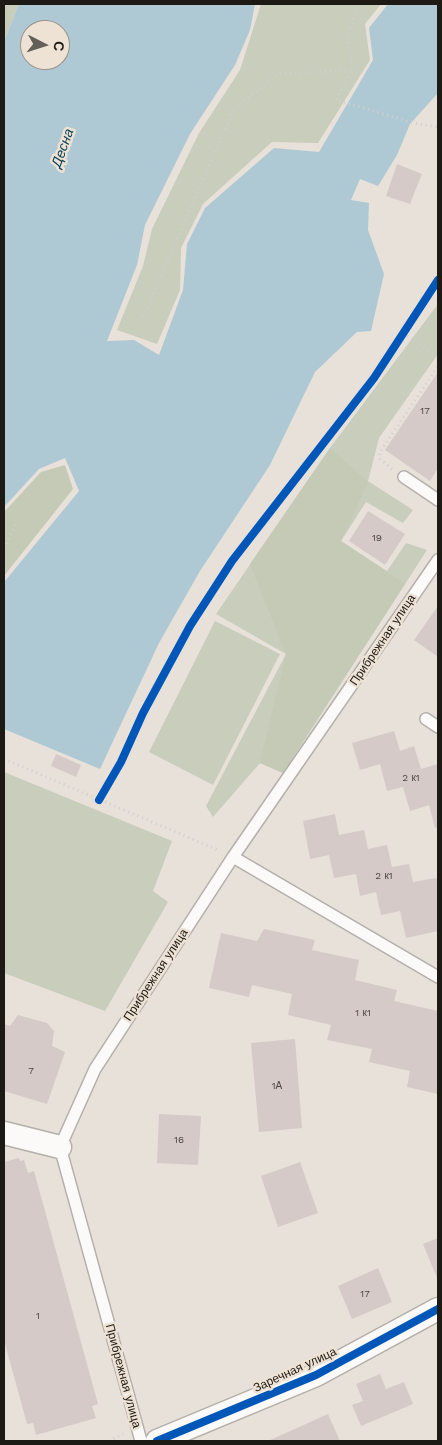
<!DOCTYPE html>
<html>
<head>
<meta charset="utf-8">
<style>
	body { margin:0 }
	#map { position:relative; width:442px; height:1445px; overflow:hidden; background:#e7e1da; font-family:"Work Sans",sans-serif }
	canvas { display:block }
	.frame { position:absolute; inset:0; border:5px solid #1d1914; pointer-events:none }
	.north { position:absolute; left:20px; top:20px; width:50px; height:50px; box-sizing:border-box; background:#ede2d4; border:1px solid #9a9287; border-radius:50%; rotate:95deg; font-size:14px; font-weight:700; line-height:20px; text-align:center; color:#1d1914 }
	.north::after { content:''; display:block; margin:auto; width:18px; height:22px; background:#645f59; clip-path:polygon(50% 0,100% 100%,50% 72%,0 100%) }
</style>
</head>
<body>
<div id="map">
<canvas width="442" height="1445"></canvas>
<div class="frame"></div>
<div class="north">С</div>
</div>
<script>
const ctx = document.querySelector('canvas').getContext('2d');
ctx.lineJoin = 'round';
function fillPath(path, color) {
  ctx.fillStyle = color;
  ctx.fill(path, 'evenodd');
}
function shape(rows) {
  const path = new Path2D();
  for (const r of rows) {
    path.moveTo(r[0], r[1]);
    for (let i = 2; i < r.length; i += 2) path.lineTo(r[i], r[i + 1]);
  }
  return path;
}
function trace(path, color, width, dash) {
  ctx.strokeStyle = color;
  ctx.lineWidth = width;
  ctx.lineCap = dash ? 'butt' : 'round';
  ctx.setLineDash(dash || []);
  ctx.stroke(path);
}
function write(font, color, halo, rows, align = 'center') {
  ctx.font = font + ' "Work Sans",sans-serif';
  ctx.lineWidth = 5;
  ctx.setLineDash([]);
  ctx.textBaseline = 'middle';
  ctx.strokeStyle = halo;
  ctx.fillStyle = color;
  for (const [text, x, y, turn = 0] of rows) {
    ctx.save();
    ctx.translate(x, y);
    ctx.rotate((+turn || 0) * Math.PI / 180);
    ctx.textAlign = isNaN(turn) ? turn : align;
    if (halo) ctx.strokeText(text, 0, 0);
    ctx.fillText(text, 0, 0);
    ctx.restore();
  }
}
fillPath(shape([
	[4,4,19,4,4,41],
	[261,4,381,4,365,24,370,60,318,143,272,142,203,204,181,248,180,290,157,344,117,330,143,266,152,229,199,133,240,70],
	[438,304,438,354,379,438,368,481,413,510,403,523,366,502,341,541,387,571,406,543,427,550,283,773,260,763,213,817,206,806,286,654,216,614,330,448],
	[215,621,280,654,213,785,149,752],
	[4,772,172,841,153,891,168,902,105,1011,4,973]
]), '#c9cdbc');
fillPath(shape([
	[330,448,368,482,341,541,405,584,283,773,260,763,286,654,250,564],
	[65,465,73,489,4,576,5,511,41,472]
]), '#c4cab5');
fillPath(shape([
	[19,4,255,4,250,30,235,65,190,134,145,225,137,265,107,341,134,340,159,355,183,290,187,244,205,208,274,148,319,152,373,60,369,28,388,4,438,4,438,93,410,124,397,155,378,186,360,179,351,200,369,203,368,230,384,274,371,331,357,332,315,372,270,465,200,571,159,643,100,769,4,729,5,581,79,491,65,458,39,469,4,507,4,41],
	[30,30,60,30,60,60,30,60]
]), '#afc9d4');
fillPath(shape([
	[397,164,422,174,410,204,386,196],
	[438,372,438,468,430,481,385,450],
	[368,511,405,534,385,565,349,541],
	[438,606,438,657,414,640],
	[394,731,400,751,414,746,421,769,438,764,438,827,435,828,429,805,410,811,403,787,387,791,380,764,360,770,352,743],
	[56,754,81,765,76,777,51,766],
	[335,814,339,835,364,830,368,849,387,845,392,867,409,864,413,882,436,878,438,881,438,931,406,938,400,911,381,915,376,892,360,896,356,874,334,878,329,855,310,859,303,821],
	[264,929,315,940,312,950,359,960,355,980,397,990,394,1001,438,1011,438,1094,407,1087,410,1071,369,1062,372,1049,327,1040,331,1025,288,1015,292,994,252,985,249,997,209,988,221,933,257,941],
	[18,1015,47,1023,54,1031,52,1046,65,1052,47,1104,4,1091,4,1024,10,1026],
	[295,1039,302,1128,259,1132,251,1043],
	[159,1114,201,1116,198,1165,157,1163],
	[19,1158,20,1161,24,1160,28,1173,34,1171,98,1404,92,1406,96,1418,36,1435,33,1423,27,1424,4,1340,4,1162],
	[300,1162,318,1213,278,1227,261,1176],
	[438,1238,438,1278,437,1278,423,1244],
	[378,1268,392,1302,352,1319,338,1286],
	[380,1374,386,1389,404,1382,413,1404,361,1426,352,1405,363,1401,356,1384],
	[328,1414,340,1441,268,1441]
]), '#d5cac7');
const lane = shape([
	[404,477,438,500],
	[426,719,438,727],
	[233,857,438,977],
	[141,1441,60,1147,95,1069,233,857,438,560]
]);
const street = shape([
	[4,1133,60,1147],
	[157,1441,316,1375,438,1309]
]);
trace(lane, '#b4afaa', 14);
trace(street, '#b4afaa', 25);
trace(shape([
	[358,4,348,37,352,70,336,100,417,124,438,127],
	[143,317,234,109,279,74,352,70],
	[403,333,438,357],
	[392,469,379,458,380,452,438,366],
	[4,548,17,521],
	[4,759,218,850],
	[109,1441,123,1434]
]), '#d1cfcd', 3, [1, 4]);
trace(lane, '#fbfaf9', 11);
trace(street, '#fbfaf9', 22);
trace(shape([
	[99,800,121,762,143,713,190,626,232,561,374,378,438,280],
	[157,1441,316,1375,438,1309]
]), '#0057b8', 8);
write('10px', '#4c4642', null, [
	["17",425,411],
	["19",377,538],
	["2 к1",411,778],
	["2 к1",384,876],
	["1 к1",363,1013],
	["7",31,1071],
	["1А",277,1086],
	["16",179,1140],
	["17",365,1294],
	["1",38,1316]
]);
write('12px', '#1d1914', '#ede2d4', [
	["Прибрежная улица",383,640,-56],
	["Прибрежная улица",156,975,-57],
	["Заречная улица",295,1370,-25],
	["Прибрежная улица",123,1376,75]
]);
write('italic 14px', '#0b4257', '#ede2d4', [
	["Десна",63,148,-70]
]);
</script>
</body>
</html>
